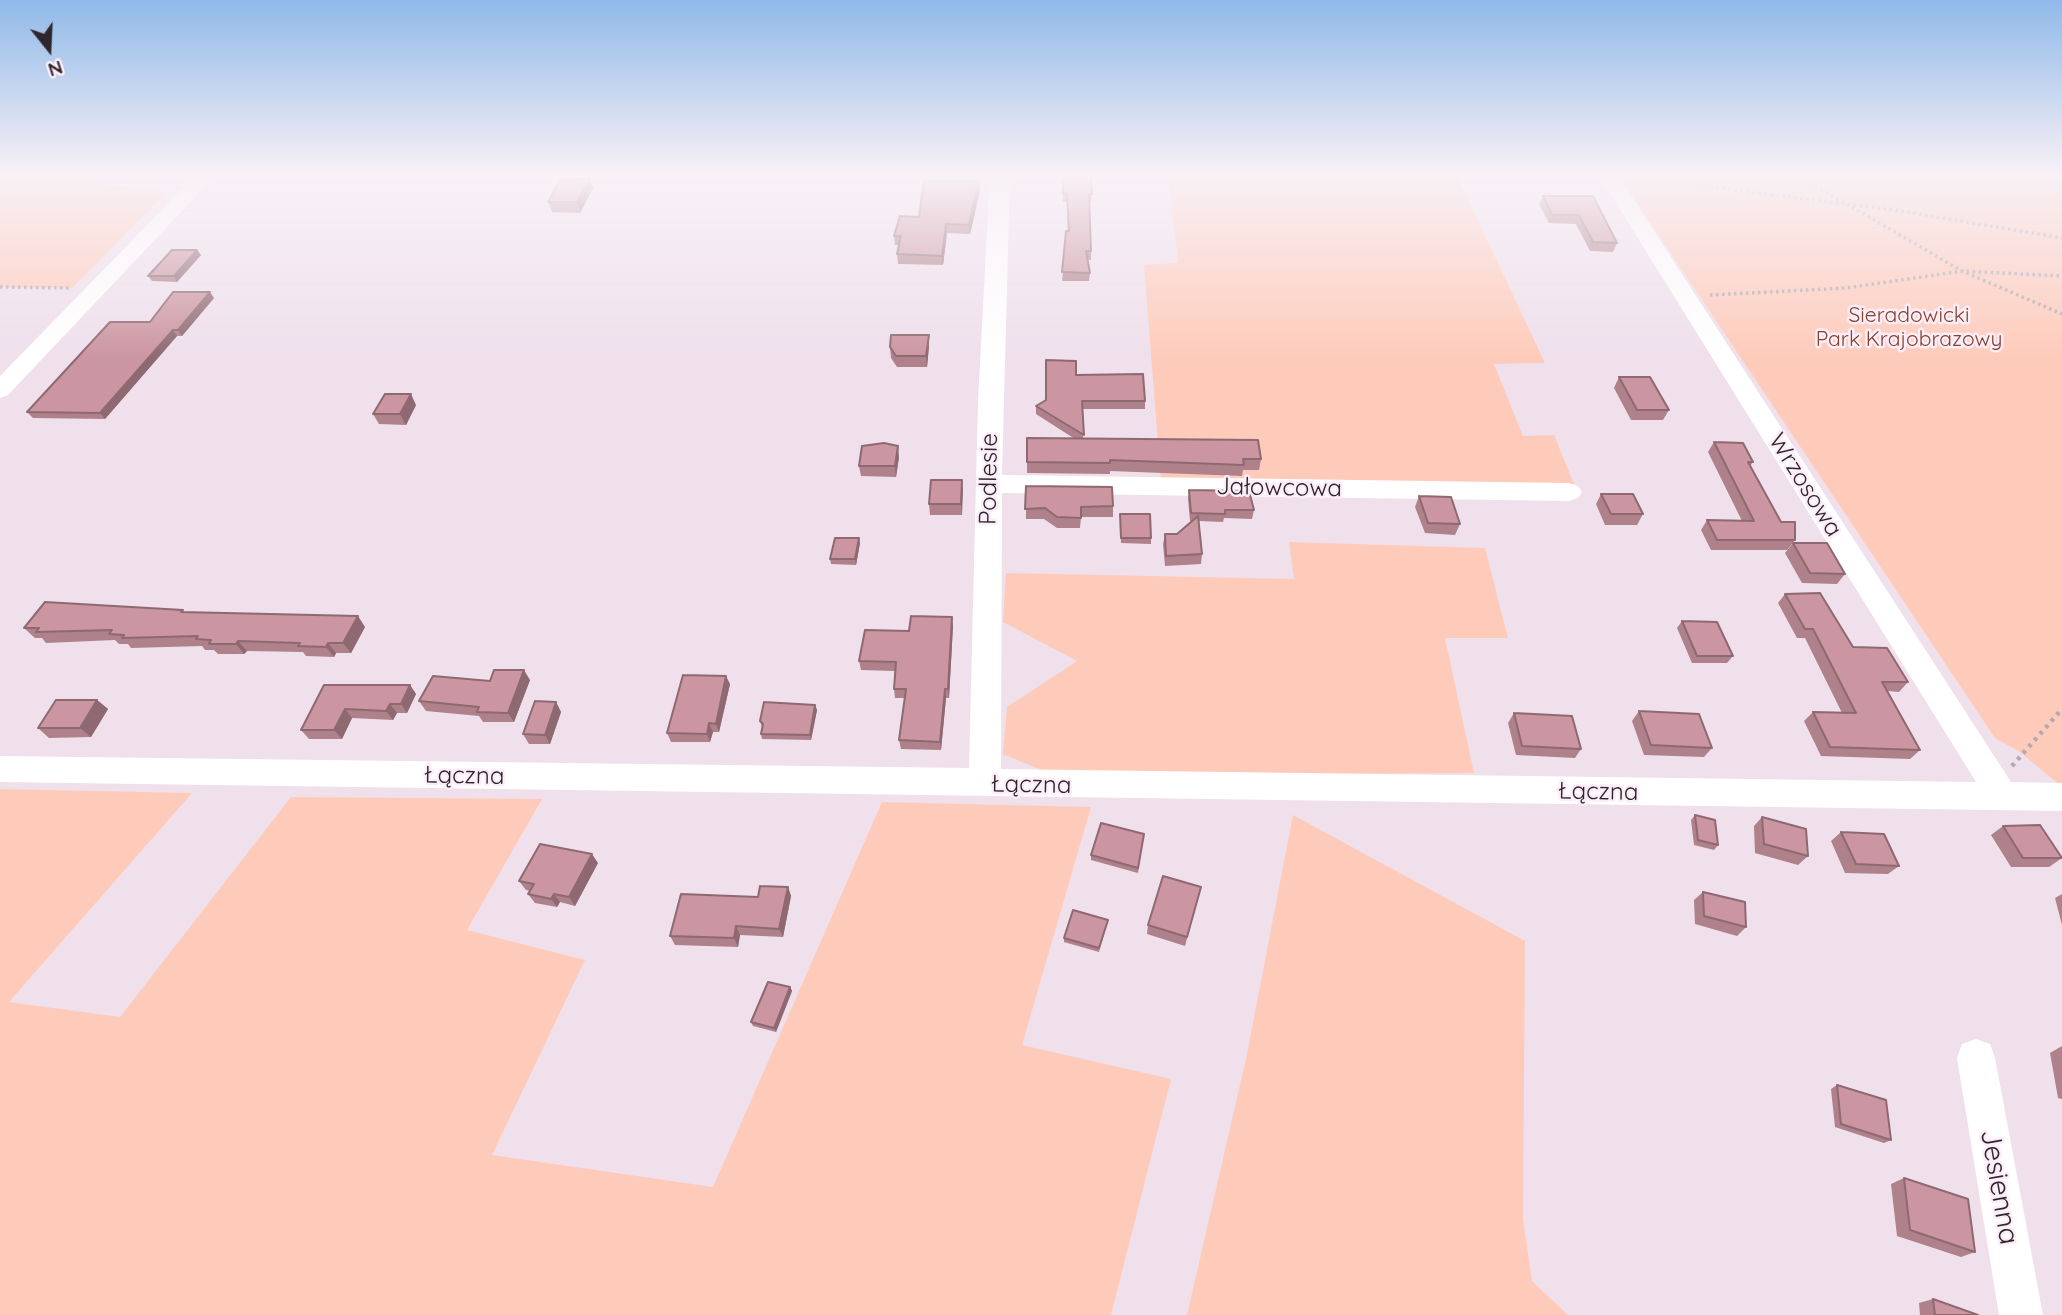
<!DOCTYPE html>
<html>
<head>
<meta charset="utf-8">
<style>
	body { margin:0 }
	#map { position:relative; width:2062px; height:1315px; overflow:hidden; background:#efe0ec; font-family:Quicksand,sans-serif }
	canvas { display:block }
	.north { position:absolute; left:14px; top:14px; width:70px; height:70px; -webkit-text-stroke:5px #fdedf9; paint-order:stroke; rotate:162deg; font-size:19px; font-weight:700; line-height:28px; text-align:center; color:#2d272c }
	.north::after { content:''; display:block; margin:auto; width:24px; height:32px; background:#2d272c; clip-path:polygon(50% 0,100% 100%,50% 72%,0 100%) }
</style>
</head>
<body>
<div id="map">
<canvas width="2062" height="1315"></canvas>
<div class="north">N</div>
</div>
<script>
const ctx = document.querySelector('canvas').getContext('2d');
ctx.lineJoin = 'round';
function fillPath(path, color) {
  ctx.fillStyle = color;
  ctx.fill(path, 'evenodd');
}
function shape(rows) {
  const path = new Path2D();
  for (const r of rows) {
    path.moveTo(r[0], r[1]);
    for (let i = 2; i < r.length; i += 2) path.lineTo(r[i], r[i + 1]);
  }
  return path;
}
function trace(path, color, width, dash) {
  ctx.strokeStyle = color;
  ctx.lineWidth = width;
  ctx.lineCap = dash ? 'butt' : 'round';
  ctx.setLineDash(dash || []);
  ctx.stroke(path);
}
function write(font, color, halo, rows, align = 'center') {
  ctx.font = font + ' Quicksand,sans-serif';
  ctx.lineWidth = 5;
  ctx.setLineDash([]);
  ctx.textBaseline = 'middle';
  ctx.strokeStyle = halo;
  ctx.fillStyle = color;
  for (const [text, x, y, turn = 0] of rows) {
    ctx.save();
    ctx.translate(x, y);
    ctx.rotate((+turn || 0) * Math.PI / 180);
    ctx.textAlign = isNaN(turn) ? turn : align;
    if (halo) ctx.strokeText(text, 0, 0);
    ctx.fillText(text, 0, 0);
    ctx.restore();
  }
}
fillPath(shape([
	[0,174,35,174,166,193,72,288,0,287],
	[1168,174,1456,174,1545,363,1494,364,1523,436,1554,435,1574,484,1161,481,1144,265,1178,263],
	[1618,174,2062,174,2062,787,2020,752,1995,738],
	[1289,542,1485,548,1508,638,1445,638,1474,773,1053,775,1003,754,1007,707,1077,661,1003,622,1006,573,1294,579],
	[0,789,192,793,9,1002,120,1017,291,797,542,799,467,930,585,960,492,1155,713,1187,882,802,1091,807,1022,1045,1171,1079,1111,1315,0,1315],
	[1293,815,1525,941,1523,1219,1532,1281,1568,1315,1187,1315,1246,1059]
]), '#fecbba');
trace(shape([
	[1640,174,1735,190,1895,210,2062,238],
	[1795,174,1962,271,2062,314],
	[0,287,71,288],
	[1710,295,1846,288,1962,271,2062,276]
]), '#b4a8b2', 3.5, [2.5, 3.5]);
trace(shape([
	[2012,766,2062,709]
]), '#b4a8b2', 4.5, [3.5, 5]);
fillPath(shape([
	[197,174,217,174,8,395,0,398,0,376,197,174],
	[990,174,1010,174,1002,475,1569,483,1578,486,1582,492,1578,498,1569,501,1002,493,1001,769,1976,782,1598,174,1617,174,2011,782,2062,783,2062,811,0,782,0,756,969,768,978,401,990,174],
	[1976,1039,1990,1044,1995,1058,2043,1315,1999,1315,1957,1058,1962,1044,1976,1039]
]), '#fff');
fillPath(shape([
	[1063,175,1092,194,1091,202,1089,202,1091,251,1091,260,1088,260,1090,273,1089,281,1062,281,1068,231,1067,202,1063,202],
	[590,178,593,188,580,213,552,212,548,202],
	[980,191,970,234,947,233,943,265,898,264,897,254,899,245,895,245,894,236,919,217],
	[1543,196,1593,196,1617,243,1613,252,1590,251,1576,224,1549,223,1539,204],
	[197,250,201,255,177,282,152,281,148,276],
	[214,298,182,336,177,336,105,419,33,418,27,412,150,322],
	[929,346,927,367,897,367,891,358,890,347],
	[1076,375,1145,401,1145,409,1083,409,1083,439,1261,459,1259,470,1243,470,1242,476,1110,471,1110,474,1027,473,1027,438,1075,439,1036,414,1036,406,1046,400],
	[1619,377,1669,410,1663,420,1631,420,1614,388],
	[416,405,406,425,379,424,373,414],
	[1714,442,1753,462,1750,466,1781,522,1795,540,1787,550,1711,550,1701,530,1707,520,1742,521,1708,452],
	[899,457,896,477,861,476,859,466],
	[962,480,962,515,930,515,929,504],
	[1026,486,1113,506,1113,517,1081,517,1080,528,1057,528,1044,519,1026,519],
	[1189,490,1254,510,1252,519,1224,518,1223,522,1199,521,1202,554,1201,564,1165,566,1163,544,1165,534,1177,534,1192,521,1190,521,1188,498],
	[1601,494,1643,514,1637,525,1605,525,1596,504],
	[1419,496,1460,524,1455,535,1425,533,1415,507],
	[1120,514,1151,538,1151,544,1121,543],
	[860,543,856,565,831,564,830,559],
	[1793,543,1845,574,1837,584,1802,583,1785,553],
	[1785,594,1853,647,1908,682,1899,692,1888,691,1920,750,1910,759,1821,756,1804,721,1813,712,1842,713,1805,638,1797,638,1778,603],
	[186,612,365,627,351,653,336,653,334,657,306,656,303,652,247,651,244,654,218,654,214,650,205,650,202,646,131,648,128,644,119,644,115,640,46,643,42,638,35,638,24,628],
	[1682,621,1733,656,1727,663,1692,663,1677,628],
	[953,626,949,698,946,698,941,750,901,749,899,740,905,698,895,698,894,689,895,671,861,670,859,661,909,631],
	[530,680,514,722,483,722,479,716,426,711,419,701,490,681],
	[730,684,719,732,713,732,710,742,671,742,667,733],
	[324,685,410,685,416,694,407,713,397,713,393,720,352,718,342,739,309,739,301,730],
	[97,700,108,709,91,737,49,738,38,728],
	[556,702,561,712,550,744,529,744,523,734],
	[815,705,817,710,811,740,762,739,761,734,762,727,760,721],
	[1639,711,1712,748,1704,757,1644,755,1632,721],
	[1514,713,1581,749,1575,758,1516,755,1508,723],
	[1695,815,1718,845,1714,850,1694,845,1691,820],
	[1762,817,1808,856,1798,865,1755,853,1754,826],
	[2003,826,2062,858,2049,867,2011,867,1991,835],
	[1841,832,1899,866,1888,874,1845,873,1831,841],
	[1144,834,1138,873,1091,860,1091,855],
	[598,863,575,906,560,902,557,907,535,903,528,894,530,891,526,890,519,881],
	[788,887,791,896,783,937,740,935,738,947,675,945,670,936,758,897],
	[1201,887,1185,946,1147,934,1148,925],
	[1703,892,1746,927,1737,936,1695,924,1694,900],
	[2062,894,2062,925,2055,898],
	[1107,924,1099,952,1064,942,1064,938],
	[790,987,792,991,776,1032,753,1026,751,1022],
	[2062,1046,2062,1099,2058,1098,2050,1053],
	[1837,1085,1891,1140,1884,1143,1835,1127,1831,1089],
	[1904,1178,1975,1252,1961,1257,1897,1236,1891,1184],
	[1933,1299,1978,1315,1920,1315,1919,1303]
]), '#af818a');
fillPath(shape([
	[590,178,593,188,580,213,577,202],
	[979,181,980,191,970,234,969,225],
	[946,224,947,233,943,265,942,256],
	[197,250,201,255,177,282,174,276],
	[210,292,214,298,182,336,178,330],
	[173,330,177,336,105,419,100,413],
	[929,335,929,346,927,367,926,356],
	[411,394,416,405,406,425,400,414],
	[898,446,899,457,896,477,895,466],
	[962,480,963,490,962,515,961,504],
	[859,538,860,543,856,565,855,559],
	[358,616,365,627,351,653,343,643],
	[952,617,953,626,949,698,948,689],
	[238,641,247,651,244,654,236,644],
	[328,643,336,653,334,657,326,647],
	[524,670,530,680,514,722,508,713],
	[726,676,730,684,719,732,716,724],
	[410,685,416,694,407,713,401,704],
	[945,689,946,698,941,750,940,742],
	[97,700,108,709,91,737,80,728],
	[556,702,561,712,550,744,545,735],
	[390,704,397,713,393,720,386,711],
	[815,705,817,710,811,740,810,735],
	[345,709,352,718,342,739,334,730],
	[709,723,713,732,710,742,707,734],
	[592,854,598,863,575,906,569,897],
	[788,887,791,896,783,937,779,929],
	[554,894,560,902,557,907,551,899],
	[736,926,740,935,738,947,734,938],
	[790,987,792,991,776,1032,774,1028]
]), '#8e6971');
const building = shape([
	[1063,175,1091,176,1092,194,1089,194,1091,251,1086,251,1090,273,1062,272,1066,231,1069,231,1067,194,1063,194,1063,175],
	[590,178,577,202,548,202,560,180,590,178],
	[924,181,979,181,969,225,946,224,942,256,897,254,901,236,894,236,900,216,919,217,924,181],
	[1543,196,1593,196,1617,243,1593,242,1579,215,1552,215,1543,196],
	[172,250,197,250,174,276,148,276,172,250],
	[173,292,210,292,178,330,173,330,100,413,27,412,110,322,150,322,173,292],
	[891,335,929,335,926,356,896,356,890,347,891,335],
	[1046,360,1076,361,1076,375,1143,374,1145,401,1082,401,1084,435,1036,406,1046,400,1046,360],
	[1619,377,1650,377,1669,410,1637,410,1619,377],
	[385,394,411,394,400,414,373,414,385,394],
	[1027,438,1258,440,1261,459,1243,459,1244,465,1110,460,1110,463,1027,462,1027,438],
	[1714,442,1743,443,1753,462,1748,462,1781,522,1795,522,1795,540,1717,540,1707,520,1754,521,1714,442],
	[884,443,898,446,895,466,859,466,862,446,884,443],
	[931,480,962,480,961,504,929,504,931,480],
	[1026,486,1112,487,1113,506,1081,507,1081,518,1057,517,1045,508,1025,509,1026,486],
	[1189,490,1249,491,1254,510,1225,510,1225,514,1191,513,1189,490],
	[1601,494,1633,494,1643,514,1611,514,1601,494],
	[1419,496,1451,497,1460,524,1428,523,1419,496],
	[1120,514,1150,514,1151,538,1121,538,1120,514],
	[1198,516,1202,554,1166,556,1165,534,1177,534,1198,516],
	[835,538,859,538,855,559,830,559,835,538],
	[1793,543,1827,543,1845,574,1810,573,1793,543],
	[1820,593,1853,647,1887,648,1908,682,1882,682,1920,750,1830,747,1813,712,1856,713,1813,629,1805,629,1785,594,1820,593],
	[45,602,183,610,181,612,358,616,343,643,328,643,326,647,298,646,300,643,238,641,236,644,209,644,211,640,196,639,198,636,122,638,124,635,109,634,112,630,36,632,39,628,24,628,45,602],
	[911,616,952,617,948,689,945,689,940,742,899,740,906,689,894,689,896,662,859,661,865,630,909,631,911,616],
	[1682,621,1717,622,1733,656,1697,656,1682,621],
	[494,670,524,670,508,713,477,712,479,707,419,701,433,676,490,681,494,670],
	[683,675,726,676,716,724,709,723,707,734,667,733,683,675],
	[324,685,410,685,401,704,390,704,386,711,345,709,334,730,301,730,324,685],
	[56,700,97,700,80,728,38,728,56,700],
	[535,701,556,702,545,735,523,734,535,701],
	[764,702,815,705,810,735,761,734,763,724,760,721,764,702],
	[1639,711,1699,714,1712,748,1651,745,1639,711],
	[1514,713,1572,716,1581,749,1522,746,1514,713],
	[1695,815,1715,820,1718,845,1698,840,1695,815],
	[1762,817,1806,829,1808,856,1764,844,1762,817],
	[1101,823,1144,834,1138,868,1091,855,1101,823],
	[2040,825,2062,858,2023,858,2003,826,2040,825],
	[1841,832,1884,834,1899,866,1856,864,1841,832],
	[540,844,592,854,569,897,554,894,551,899,528,894,534,884,519,881,540,844],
	[1163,876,1201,887,1187,937,1148,925,1163,876],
	[760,886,788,887,779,929,736,926,734,938,670,936,681,894,758,897,760,886],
	[1703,892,1745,902,1746,927,1704,916,1703,892],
	[1073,910,1108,920,1099,948,1064,938,1073,910],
	[768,982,790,987,774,1028,751,1022,768,982],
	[1837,1085,1886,1100,1891,1140,1841,1124,1837,1085],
	[1904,1178,1968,1199,1975,1252,1910,1230,1904,1178],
	[1933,1299,1978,1315,1935,1315,1933,1299]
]);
fillPath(building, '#cb96a1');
trace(building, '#8e6971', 2);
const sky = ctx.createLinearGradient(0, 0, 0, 358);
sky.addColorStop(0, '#90b9e9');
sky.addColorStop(0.49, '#f8f1f6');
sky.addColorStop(1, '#f8f1f600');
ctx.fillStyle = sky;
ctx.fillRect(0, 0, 2062, 358);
write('21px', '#82422c', '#fdedf9', [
	["Sieradowicki",1909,316],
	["Park Krajobrazowy",1909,340]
]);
write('24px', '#2d272c', '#fdedf9', [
	["Podlesie",989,479,-89],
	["Wrzosowa",1805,485,58],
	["Jałowcowa",1279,488,1],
	["Łączna",464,776,1],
	["Łączna",1031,785,1],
	["Łączna",1598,792,1]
]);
write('28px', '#2d272c', '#fdedf9', [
	["Jesienna",1999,1187,80]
]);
</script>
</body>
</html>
